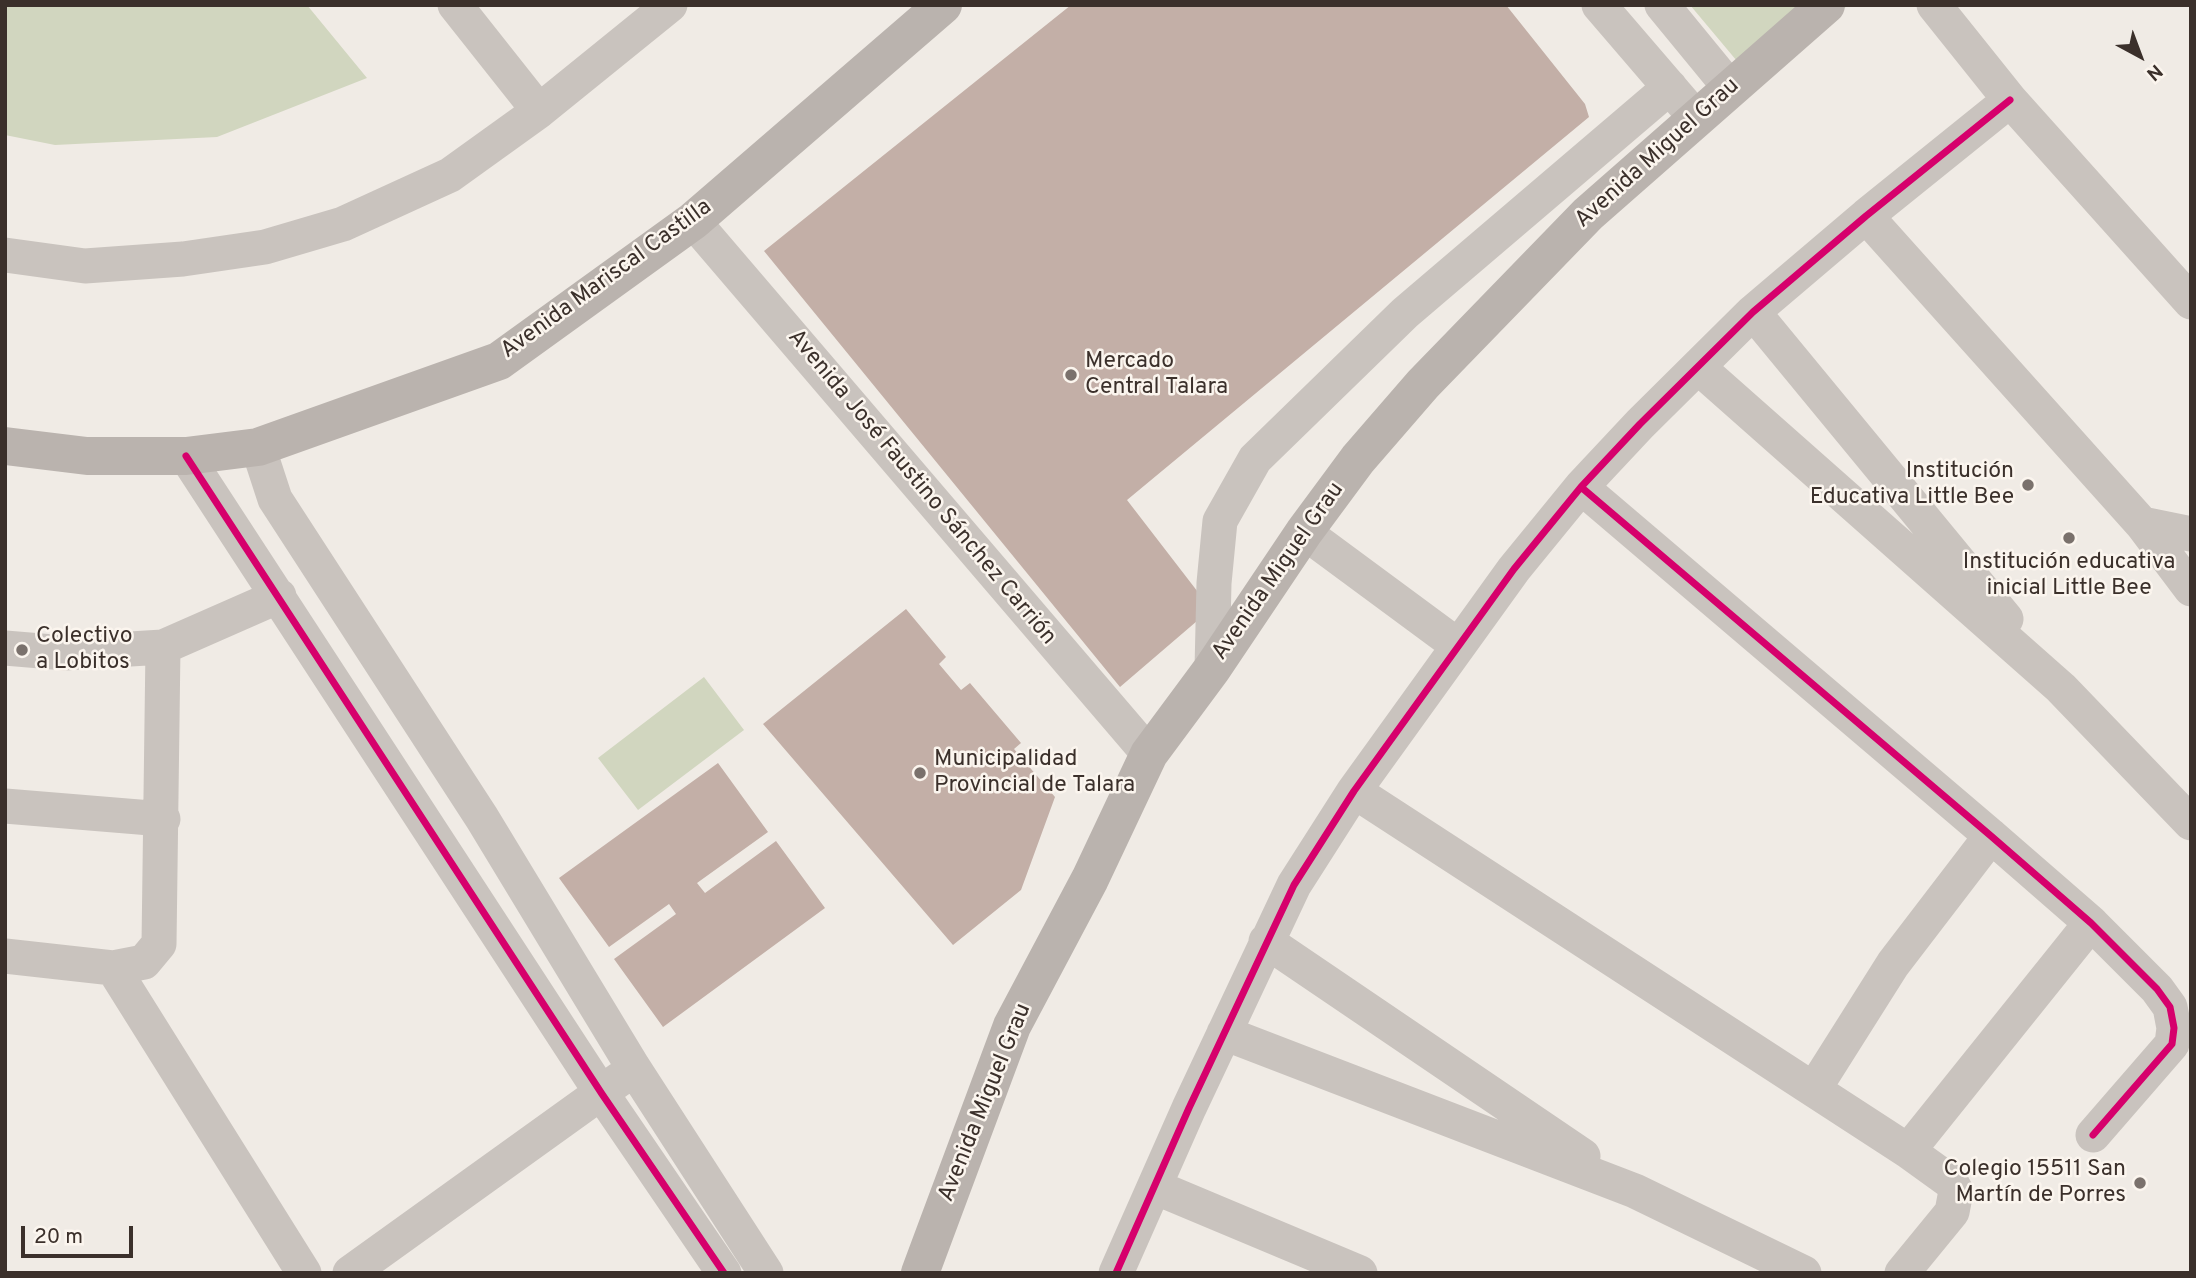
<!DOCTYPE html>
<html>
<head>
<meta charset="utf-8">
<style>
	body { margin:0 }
	#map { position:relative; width:2196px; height:1278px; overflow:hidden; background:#f0ebe5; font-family:Overpass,sans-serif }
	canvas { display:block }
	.frame { position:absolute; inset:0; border:7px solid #3b302b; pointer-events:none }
	.north { position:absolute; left:2105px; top:21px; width:70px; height:70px; -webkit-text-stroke:5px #fbf5ee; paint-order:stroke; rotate:139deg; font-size:19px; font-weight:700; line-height:28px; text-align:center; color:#3b302b }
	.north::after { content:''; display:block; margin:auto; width:24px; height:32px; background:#3b302b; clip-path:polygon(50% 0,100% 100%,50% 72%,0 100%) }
	.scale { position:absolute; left:21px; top:1226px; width:112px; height:32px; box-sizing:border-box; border:4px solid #3b302b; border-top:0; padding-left:9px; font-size:21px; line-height:24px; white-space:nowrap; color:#3b302b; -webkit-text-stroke:5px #fbf5ee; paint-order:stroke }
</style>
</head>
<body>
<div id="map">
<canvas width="2196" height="1278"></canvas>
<div class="frame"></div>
<div class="north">N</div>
<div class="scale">20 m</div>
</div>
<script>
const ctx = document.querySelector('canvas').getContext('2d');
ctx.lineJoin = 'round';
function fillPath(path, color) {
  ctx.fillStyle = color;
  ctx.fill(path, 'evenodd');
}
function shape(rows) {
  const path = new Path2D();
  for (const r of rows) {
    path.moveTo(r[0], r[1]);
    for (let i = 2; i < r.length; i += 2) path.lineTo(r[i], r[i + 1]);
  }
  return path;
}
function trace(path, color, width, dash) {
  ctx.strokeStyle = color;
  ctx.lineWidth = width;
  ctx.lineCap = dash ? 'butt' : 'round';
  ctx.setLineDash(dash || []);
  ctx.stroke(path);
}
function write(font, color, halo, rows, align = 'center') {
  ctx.font = font + ' Overpass,sans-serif';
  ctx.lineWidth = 5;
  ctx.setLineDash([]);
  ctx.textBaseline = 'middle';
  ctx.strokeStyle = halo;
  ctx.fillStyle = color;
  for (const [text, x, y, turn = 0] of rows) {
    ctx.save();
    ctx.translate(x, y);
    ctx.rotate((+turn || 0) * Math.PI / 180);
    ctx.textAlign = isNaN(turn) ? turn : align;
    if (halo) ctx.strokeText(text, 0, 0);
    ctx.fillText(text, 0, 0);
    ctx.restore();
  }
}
fillPath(shape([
	[5,5,307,5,367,78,217,137,55,145,5,135],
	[1690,5,1848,5,1765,77,1747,73],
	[704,677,744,730,638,810,598,758]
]), '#d1d6bf');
fillPath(shape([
	[1071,5,1506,5,1585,104,1589,117,1127,500,1211,609,1120,687,764,251],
	[906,609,946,657,939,664,961,690,970,683,1021,743,1014,749,1055,797,1021,890,953,945,763,724],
	[718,763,768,832,697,883,705,893,776,841,825,908,663,1027,614,959,676,914,669,904,609,947,559,878]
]), '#c3afa7');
trace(shape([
	[455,5,539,111],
	[1599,5,1684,104],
	[1662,5,1731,89],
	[1934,5,2010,100,2191,302],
	[1866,216,2142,524,2191,589],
	[693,221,1149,754],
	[5,255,85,266,183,259,265,247,343,224,450,175,539,111,670,5],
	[1753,312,2006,619],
	[1698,367,2061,688,2191,823],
	[258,447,275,499,482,818,633,1067,766,1273],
	[186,456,602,1094,724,1273],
	[1581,487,1991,836,2091,923,2157,989,2170,1007,2174,1028,2172,1044,2093,1135],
	[2142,524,2191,534],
	[1304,532,1457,645],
	[5,648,65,653,163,647,279,596],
	[1212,669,1214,583,1220,521,1255,459,1405,313,1670,87],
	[1354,791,1908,1151,1951,1182,1956,1191,1952,1212,1902,1273],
	[5,806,163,819],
	[1266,941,1583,1156],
	[5,956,113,968,144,962,159,944,163,647],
	[113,968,304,1273],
	[1224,1033,1635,1191,1804,1273],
	[1814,1089,1893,964,1991,836],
	[1908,1151,2091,923],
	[1155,1187,1360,1273],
	[350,1273,620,1079],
	[1116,1273,1189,1108,1294,885,1354,791,1514,569,1581,487,1640,424,1753,312,1866,216,2010,100]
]), '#c9c3be', 35);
trace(shape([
	[5,446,87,456,186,456,258,447,499,361,693,221,943,5],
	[920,1273,1012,1026,1090,879,1149,754,1212,669,1304,532,1358,459,1423,384,1588,214,1826,5]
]), '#bab3ae', 38);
trace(shape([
	[186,456,602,1094,724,1273],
	[1581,487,1991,836,2091,923,2157,989,2170,1007,2174,1028,2172,1044,2093,1135],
	[1116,1273,1189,1108,1294,885,1354,791,1514,569,1581,487,1640,424,1753,312,1866,216,2010,100]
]), '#d6006c', 7);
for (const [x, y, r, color] of [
	[1071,375,7,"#7a716c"],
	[2028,485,7,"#7a716c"],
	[2069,538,7,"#7a716c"],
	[22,650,7,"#7a716c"],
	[920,773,7,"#7a716c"],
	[2140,1183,7,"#7a716c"]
]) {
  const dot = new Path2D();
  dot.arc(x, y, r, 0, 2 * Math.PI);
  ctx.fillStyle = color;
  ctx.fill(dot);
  trace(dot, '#fbf5ee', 2.5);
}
write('23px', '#3b302b', '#fbf5ee', [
	["Avenida Miguel Grau",1658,154,-42],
	["Avenida Mariscal Castilla",607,280,-36],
	["Avenida José Faustino Sánchez Carrión",921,488,50],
	["Avenida Miguel Grau",1279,572,-55],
	["Avenida Miguel Grau",986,1103,-68]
]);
write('23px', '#3b302b', '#fbf5ee', [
	["Mercado",1085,362],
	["Central Talara",1085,388],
	["Institución",2014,472,"right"],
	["Educativa Little Bee",2014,498,"right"],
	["Institución educativa",2069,563,"center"],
	["inicial Little Bee",2069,589,"center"],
	["Colectivo",36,637],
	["a Lobitos",36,663],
	["Municipalidad",934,760],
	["Provincial de Talara",934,786],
	["Colegio 15511 San",2126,1170,"right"],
	["Martín de Porres",2126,1196,"right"]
], 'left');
</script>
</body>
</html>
